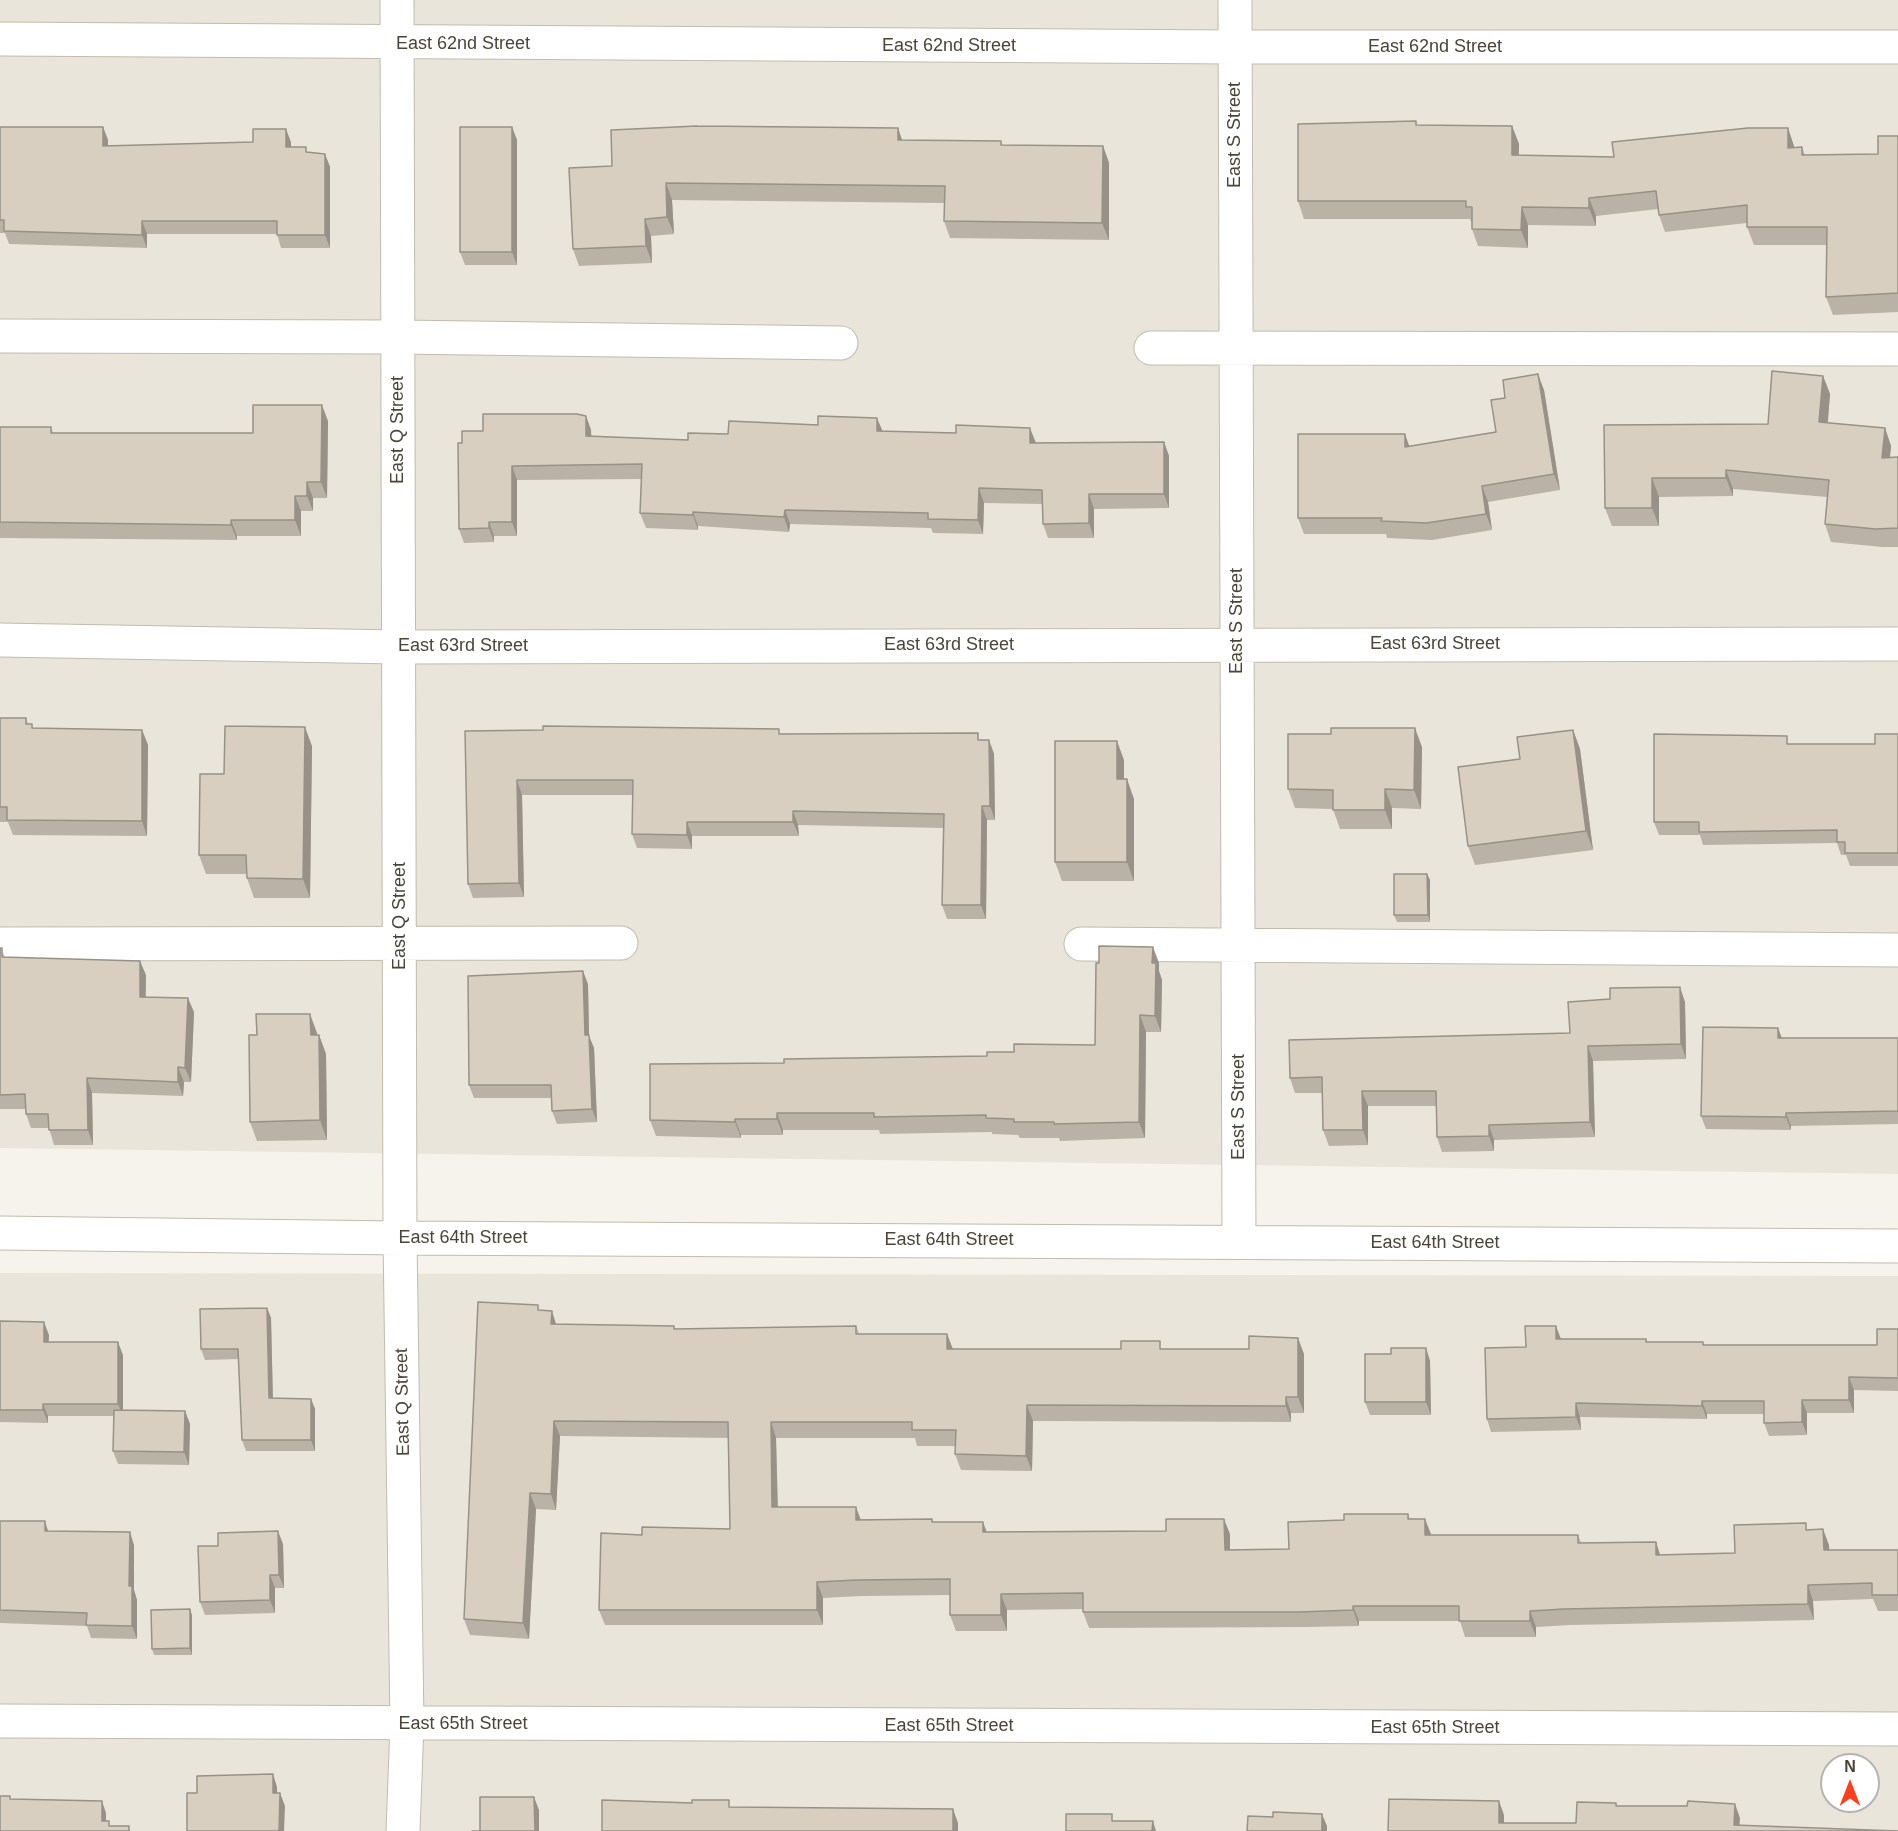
<!DOCTYPE html>
<html>
<head>
<meta charset="utf-8">
<style>
	body { margin:0 }
	#map { position:relative; width:1898px; height:1831px; overflow:hidden; background:#f6f3ec; font-family:Helvetica,sans-serif }
	canvas { display:block }
	.north { position:absolute; left:1820px; top:1753px; width:60px; height:60px; box-sizing:border-box; background:#fff; border:2px solid #b7b4b0; border-radius:50%; rotate:0deg; font-size:16px; font-weight:700; line-height:24px; text-align:center; color:#4b4439 }
	.north::after { content:''; display:block; margin:auto; width:21px; height:27px; background:#fc3f1d; clip-path:polygon(50% 0,100% 100%,50% 72%,0 100%) }
</style>
</head>
<body>
<div id="map">
<canvas width="1898" height="1831"></canvas>
<div class="north">N</div>
</div>
<script>
const ctx = document.querySelector('canvas').getContext('2d');
ctx.lineJoin = 'round';
function fillPath(path, color) {
  ctx.fillStyle = color;
  ctx.fill(path, 'evenodd');
}
function shape(rows) {
  const path = new Path2D();
  for (const r of rows) {
    path.moveTo(r[0], r[1]);
    for (let i = 2; i < r.length; i += 2) path.lineTo(r[i], r[i + 1]);
  }
  return path;
}
function trace(path, color, width, dash) {
  ctx.strokeStyle = color;
  ctx.lineWidth = width;
  ctx.lineCap = dash ? 'butt' : 'round';
  ctx.setLineDash(dash || []);
  ctx.stroke(path);
}
function write(font, color, halo, rows, align = 'center') {
  ctx.font = font + ' Helvetica,sans-serif';
  ctx.lineWidth = 6;
  ctx.setLineDash([]);
  ctx.textBaseline = 'middle';
  ctx.strokeStyle = halo;
  ctx.fillStyle = color;
  for (const [text, x, y, turn = 0] of rows) {
    ctx.save();
    ctx.translate(x, y);
    ctx.rotate((+turn || 0) * Math.PI / 180);
    ctx.textAlign = isNaN(turn) ? turn : align;
    if (halo) ctx.strokeText(text, 0, 0);
    ctx.fillText(text, 0, 0);
    ctx.restore();
  }
}
fillPath(shape([
	[0,0,1898,0,1898,1174,0,1148],
	[0,1273,1898,1276,1898,1831,0,1831],
	[1832,1765,1868,1765,1868,1801,1832,1801]
]), '#eae5da');
const minor = shape([
	[397,0,400,1238,407,1724,403,1831],
	[1235,0,1239,1241],
	[0,39,1235,47,1898,47],
	[0,336,398,337,841,343],
	[1151,348,1898,349],
	[0,640,399,647,1898,644],
	[0,944,621,943],
	[1081,944,1898,950],
	[0,1233,400,1238,1898,1246],
	[0,1721,1898,1729]
]);
trace(minor, '#c2bbae', 35);
trace(minor, '#fff', 33);
fillPath(shape([
	[1416,121,1417,125,1512,126,1519,144,1519,155,1614,157,1788,128,1794,147,1802,147,1805,155,1878,154,1898,136,1898,312,1833,315,1826,297,1827,245,1754,245,1747,227,1747,223,1665,232,1659,215,1658,209,1596,216,1596,226,1528,225,1528,248,1478,246,1472,229,1472,224,1470,219,1304,219,1298,201],
	[0,127,103,127,108,140,108,146,291,142,291,147,307,152,325,154,330,167,330,248,281,248,277,234,147,234,147,248,9,244,5,233,0,233],
	[512,127,517,140,517,265,465,265,460,252],
	[898,128,902,140,1001,141,1002,145,1103,146,1109,163,1109,240,950,238,944,221,944,203,672,200,674,234,651,236,652,263,579,266,573,249,612,166],
	[1823,376,1830,394,1828,423,1885,428,1891,446,1890,457,1898,457,1898,547,1882,547,1831,542,1825,524,1827,497,1733,489,1733,496,1659,497,1659,526,1612,526,1605,508,1604,425,1768,424],
	[1544,390,1560,490,1488,502,1492,530,1432,540,1387,538,1386,534,1304,534,1298,518,1409,447,1496,432,1505,398],
	[586,416,591,430,591,436,688,440,728,434,882,431,1036,443,1164,442,1169,456,1169,508,1094,509,1094,538,1048,538,1043,524,1043,504,984,503,983,534,933,533,931,528,790,524,789,532,698,526,698,530,646,528,640,513,642,479,517,480,517,536,494,536,494,542,464,543,459,529,462,443,483,431],
	[328,421,327,498,313,498,313,511,301,511,301,536,237,536,237,540,0,538,0,427,51,427,53,433,253,433],
	[0,718,26,718,28,724,34,728,142,730,148,745,147,836,13,835,8,822,0,822],
	[1573,730,1580,749,1593,850,1475,865,1468,846,1520,759],
	[465,731,781,734,989,740,994,754,995,820,987,820,986,919,947,919,942,905,943,828,798,825,799,836,692,836,692,849,637,848,632,834,632,795,522,795,524,897,473,898,468,884],
	[1898,734,1898,866,1850,866,1846,855,1841,855,1837,843,1703,845,1700,835,1659,835,1654,822,1790,744,1875,744],
	[312,746,310,898,254,898,247,878,247,874,206,874,199,855,224,774],
	[1422,747,1421,809,1392,808,1392,829,1340,829,1333,809,1295,808,1288,789],
	[1124,760,1124,779,1134,799,1134,881,1062,881,1055,862],
	[1427,874,1430,880,1430,922,1397,922,1394,915],
	[0,948,5,957,146,975,146,997,194,1012,191,1082,184,1082,183,1096,92,1093,93,1145,54,1145,49,1128,31,1128,26,1114,26,1109,0,1109],
	[1099,963,1159,963,1159,971,1162,980,1161,1032,1146,1032,1145,1138,1060,1141,1059,1138,1020,1138,1018,1135,992,1134,992,1132,880,1134,879,1130,783,1130,783,1135,741,1135,741,1138,656,1136,650,1120,784,1063,987,1056,1014,1052,1095,1045],
	[588,984,589,1036,594,1048,597,1122,557,1124,552,1111,552,1098,474,1098,469,1085],
	[1685,1002,1686,1059,1593,1061,1595,1137,1494,1140,1494,1151,1442,1152,1437,1137,1437,1106,1368,1106,1368,1145,1329,1146,1323,1130,1322,1093,1295,1093,1290,1078,1570,1033],
	[310,1014,317,1035,319,1035,326,1054,327,1140,257,1141,250,1122,257,1035],
	[1778,1028,1781,1038,1898,1038,1898,1124,1791,1126,1791,1130,1706,1129,1701,1116],
	[267,1308,271,1318,273,1398,311,1399,315,1409,315,1451,246,1451,242,1440,239,1359,205,1360,201,1349],
	[540,1310,556,1324,675,1329,856,1326,859,1334,947,1334,953,1349,1163,1349,1304,1354,1304,1413,1291,1413,1291,1422,1033,1421,1032,1471,961,1470,955,1454,956,1446,917,1446,915,1438,776,1438,778,1507,860,1519,932,1519,933,1522,987,1532,1230,1534,1230,1550,1289,1549,1344,1520,1408,1514,1410,1519,1431,1535,1578,1535,1581,1543,1656,1542,1660,1555,1735,1553,1808,1530,1829,1545,1829,1550,1898,1550,1898,1611,1878,1611,1873,1599,1813,1601,1814,1620,1570,1625,1536,1627,1536,1637,1465,1637,1460,1621,1359,1621,1359,1626,1305,1627,1089,1628,1083,1612,1083,1609,1007,1610,1007,1631,956,1631,950,1615,950,1595,861,1596,823,1598,823,1625,605,1625,599,1610,642,1535,730,1529,728,1438,560,1436,556,1510,536,1509,529,1639,470,1635,464,1619],
	[0,1321,49,1335,48,1342,123,1355,123,1410,185,1411,190,1424,189,1465,118,1464,113,1451,113,1416,48,1416,48,1423,0,1422],
	[1898,1329,1898,1391,1854,1390,1854,1413,1807,1413,1807,1435,1769,1436,1764,1423,1764,1414,1707,1414,1707,1419,1580,1417,1581,1430,1491,1432,1487,1419,1526,1347,1561,1339,1646,1339,1647,1342,1704,1345,1877,1345],
	[1426,1348,1430,1361,1431,1415,1370,1415,1365,1402,1391,1354],
	[0,1521,48,1531,134,1545,134,1590,137,1600,137,1639,91,1638,87,1626,0,1623],
	[283,1544,284,1588,275,1588,275,1613,205,1615,200,1602],
	[192,1615,192,1655,154,1655,152,1649]
]), '#bab2a6');
fillPath(shape([
	[1512,126,1519,144,1518,173,1512,155],
	[103,127,108,140,108,159,103,146],
	[512,127,517,140,517,265,512,252],
	[898,128,904,146,898,140],
	[1788,128,1794,146,1794,165,1788,148],
	[286,129,291,142,291,160,286,147],
	[1103,146,1109,163,1109,240,1102,223],
	[325,154,330,167,330,248,325,235],
	[666,183,672,200,674,234,667,217],
	[1589,198,1596,216,1596,226,1589,208],
	[1522,207,1528,225,1528,248,1521,230],
	[645,219,651,236,652,263,646,246],
	[142,221,147,234,147,248,142,235],
	[1538,374,1544,390,1560,490,1554,474],
	[1823,376,1830,394,1826,440,1819,422],
	[322,405,328,421,327,498,321,482],
	[586,416,591,430,592,450,586,436],
	[877,418,883,432,877,431],
	[1030,428,1036,443,1035,458,1030,443],
	[1885,428,1891,446,1888,476,1882,458],
	[1405,434,1411,451,1405,447],
	[1164,442,1169,456,1169,508,1164,494],
	[512,466,517,480,517,536,512,522],
	[1726,470,1733,489,1733,496,1726,478],
	[1652,478,1659,497,1659,526,1652,508],
	[307,482,313,498,313,511,307,496],
	[1482,486,1488,502,1492,530,1486,514],
	[979,488,984,503,983,534,978,520],
	[1089,494,1094,509,1094,538,1089,523],
	[295,496,301,511,301,536,295,520],
	[785,510,790,524,789,532,784,517],
	[693,512,698,526,698,530,693,515],
	[231,520,237,536,237,540,231,525],
	[489,522,494,536,494,542,489,528],
	[305,727,312,746,310,898,303,879],
	[1415,728,1422,747,1421,809,1414,790],
	[142,730,148,745,147,836,142,821],
	[1573,730,1580,749,1593,850,1586,831],
	[989,740,994,754,995,820,990,806],
	[1117,741,1124,760,1124,799,1117,779],
	[1127,779,1134,799,1134,881,1127,862],
	[517,780,522,795,524,897,519,883],
	[1385,789,1392,808,1392,829,1385,810],
	[982,806,987,820,986,919,981,905],
	[793,811,798,825,799,836,793,822],
	[687,822,692,836,692,849,687,835],
	[1427,874,1430,880,1430,922,1428,915],
	[1153,947,1159,963,1159,971,1162,980,1161,1032,1155,1016,1152,963],
	[140,961,146,975,145,1012,140,997],
	[583,971,588,984,589,1036,594,1048,597,1122,592,1109,585,1035],
	[1680,987,1685,1002,1686,1059,1681,1044],
	[188,998,194,1012,191,1082,185,1068],
	[310,1014,317,1033,318,1054,311,1035],
	[1140,1015,1146,1032,1145,1138,1139,1122],
	[1778,1028,1783,1041,1778,1038],
	[319,1035,326,1054,327,1140,320,1120],
	[1588,1046,1593,1061,1595,1137,1590,1122],
	[178,1067,184,1082,183,1096,178,1082],
	[87,1078,92,1093,93,1145,88,1130],
	[1362,1091,1368,1106,1368,1145,1363,1130],
	[777,1113,783,1130,783,1135,777,1119],
	[1786,1113,1791,1126,1791,1130,1786,1117],
	[735,1119,741,1135,741,1138,735,1122],
	[1489,1125,1494,1140,1494,1151,1489,1136],
	[267,1308,271,1318,273,1408,269,1398],
	[552,1311,557,1327,551,1324],
	[44,1322,49,1335,48,1355,44,1342],
	[1556,1326,1561,1339,1556,1339],
	[947,1334,953,1350,947,1349],
	[1298,1338,1304,1354,1304,1413,1298,1397],
	[118,1342,123,1355,123,1416,118,1404],
	[1426,1348,1430,1361,1431,1415,1426,1402],
	[1849,1377,1854,1390,1854,1413,1849,1400],
	[1286,1397,1291,1413,1291,1422,1286,1406],
	[311,1399,315,1409,315,1451,311,1440],
	[1802,1400,1807,1413,1807,1435,1802,1422],
	[1702,1401,1707,1414,1707,1419,1702,1406],
	[1576,1403,1580,1417,1581,1430,1576,1417],
	[43,1404,48,1416,48,1423,43,1410],
	[1027,1405,1033,1421,1032,1471,1026,1456],
	[185,1411,190,1424,189,1465,184,1452],
	[554,1421,560,1436,556,1510,551,1494],
	[771,1422,776,1438,778,1523,772,1507],
	[530,1493,536,1509,529,1639,523,1623],
	[856,1507,862,1523,856,1520],
	[1224,1519,1230,1534,1230,1566,1225,1550],
	[1425,1519,1431,1534,1431,1551,1425,1535],
	[45,1521,49,1534,45,1531],
	[983,1522,989,1538,983,1532],
	[1823,1529,1829,1545,1830,1566,1824,1550],
	[278,1531,283,1544,284,1588,279,1575],
	[130,1532,134,1545,134,1590,137,1600,137,1639,132,1626,129,1586],
	[1656,1542,1661,1558,1656,1555],
	[270,1575,275,1588,275,1613,270,1600],
	[817,1582,823,1598,823,1625,817,1610],
	[1808,1585,1813,1601,1814,1620,1808,1604],
	[1001,1594,1007,1610,1007,1631,1001,1615],
	[1353,1606,1359,1621,1359,1626,1353,1610],
	[190,1609,192,1615,192,1655,190,1648],
	[1530,1611,1536,1627,1536,1637,1530,1621],
	[273,1774,277,1787,277,1806,273,1793],
	[280,1793,285,1806,284,1831,279,1831],
	[534,1797,539,1810,539,1831,535,1831],
	[102,1801,106,1813,106,1831,102,1821],
	[1499,1801,1504,1815,1504,1831,1499,1823],
	[1735,1804,1740,1818,1739,1831,1734,1825],
	[953,1809,958,1823,958,1831,953,1831],
	[1322,1814,1327,1826,1327,1831,1322,1831],
	[1153,1821,1156,1831,1152,1831]
]), '#979187');
const building = shape([
	[1416,121,1416,125,1512,126,1512,155,1614,157,1612,142,1748,128,1788,128,1788,148,1802,147,1802,155,1878,154,1878,136,1898,136,1898,293,1826,297,1827,227,1747,227,1747,205,1659,215,1656,191,1589,198,1589,208,1522,207,1521,230,1472,229,1472,207,1466,207,1466,201,1298,201,1298,124,1416,121],
	[697,126,898,128,898,140,1001,141,1001,145,1103,146,1102,223,944,221,945,186,666,183,667,217,645,219,646,246,573,249,569,168,612,166,611,130,697,126],
	[0,127,103,127,103,146,253,142,253,129,286,129,286,147,306,147,306,152,325,154,325,235,277,235,277,221,142,221,142,235,4,231,4,220,0,220,0,127],
	[460,127,512,127,512,252,460,252,460,127],
	[1772,371,1823,376,1819,422,1885,428,1882,458,1898,457,1898,528,1875,529,1825,524,1829,480,1726,470,1726,478,1652,478,1652,508,1605,508,1604,425,1768,424,1772,371],
	[1538,374,1554,474,1482,486,1486,514,1426,523,1381,521,1382,518,1298,518,1298,434,1405,434,1405,447,1496,432,1491,400,1505,398,1503,380,1538,374],
	[253,405,322,405,321,482,307,482,307,496,295,496,295,520,231,520,231,525,0,522,0,427,51,427,51,433,253,433,253,405],
	[483,414,577,414,586,416,586,436,688,440,688,433,728,434,729,421,818,425,818,416,877,418,877,431,956,433,956,425,1030,428,1030,443,1164,442,1164,494,1089,494,1089,523,1043,524,1042,490,979,488,978,520,928,519,928,513,785,510,784,517,693,512,693,515,640,513,642,464,512,466,512,522,489,522,489,528,459,529,458,443,462,443,462,431,483,431,483,414],
	[0,718,26,718,26,724,32,724,32,728,142,730,142,821,7,820,7,807,0,807,0,718],
	[225,726,305,727,303,879,247,878,246,855,199,855,200,774,224,774,225,726],
	[543,726,779,729,779,734,978,733,978,740,989,740,990,806,982,806,981,905,942,905,944,814,793,811,793,822,687,822,687,835,632,834,633,780,517,780,519,883,468,884,465,731,543,730,543,726],
	[1331,728,1415,728,1414,790,1385,789,1385,810,1333,810,1333,790,1288,789,1288,734,1331,734,1331,728],
	[1573,730,1586,831,1468,846,1458,767,1520,759,1517,737,1573,730],
	[1654,734,1787,736,1787,744,1875,744,1875,734,1898,734,1898,853,1845,853,1845,842,1837,842,1837,830,1699,832,1699,822,1654,822,1654,734],
	[1055,741,1117,741,1117,779,1127,779,1127,862,1055,862,1055,741],
	[1394,874,1427,874,1428,915,1394,915,1394,874],
	[1099,946,1153,947,1152,963,1156,963,1155,1016,1140,1015,1139,1122,1054,1124,1054,1122,1014,1122,1014,1119,986,1118,986,1115,874,1117,874,1113,777,1113,777,1119,735,1119,735,1122,650,1120,650,1064,784,1063,784,1059,987,1056,987,1052,1014,1052,1014,1044,1095,1045,1096,963,1099,963,1099,946],
	[0,948,2,948,2,957,140,961,140,997,188,998,185,1068,178,1067,178,1082,87,1078,88,1130,49,1130,48,1114,26,1114,25,1094,0,1095,0,948],
	[583,971,585,1035,589,1035,592,1109,552,1111,551,1085,469,1085,468,976,583,971],
	[1680,987,1681,1044,1588,1046,1590,1122,1489,1125,1489,1136,1437,1137,1436,1091,1362,1091,1363,1130,1323,1130,1322,1077,1290,1078,1289,1040,1570,1033,1568,1002,1610,999,1610,988,1680,987],
	[256,1014,310,1014,311,1035,319,1035,320,1120,250,1122,249,1035,257,1035,256,1014],
	[1703,1027,1778,1028,1778,1038,1898,1038,1898,1111,1786,1113,1786,1117,1701,1116,1703,1027],
	[478,1302,538,1305,538,1310,552,1311,551,1324,674,1326,674,1329,856,1326,856,1334,947,1334,947,1349,1121,1349,1121,1341,1160,1341,1160,1349,1249,1349,1249,1336,1298,1338,1298,1397,1286,1397,1286,1406,1027,1405,1026,1456,955,1454,956,1430,912,1430,912,1422,771,1422,772,1507,856,1507,856,1520,932,1519,932,1522,983,1522,983,1532,1166,1531,1166,1519,1224,1519,1225,1550,1289,1549,1288,1522,1344,1520,1344,1514,1408,1514,1408,1519,1425,1519,1425,1535,1578,1535,1578,1543,1656,1542,1656,1555,1735,1553,1734,1525,1806,1523,1806,1530,1823,1529,1824,1550,1898,1550,1898,1595,1872,1595,1872,1583,1808,1585,1808,1604,1564,1609,1530,1611,1530,1621,1459,1621,1459,1606,1353,1606,1353,1610,1299,1612,1083,1612,1083,1593,1001,1594,1001,1615,950,1615,950,1579,856,1580,817,1582,817,1610,599,1610,601,1533,642,1535,642,1527,730,1529,728,1422,554,1421,551,1494,530,1493,523,1623,464,1619,478,1302],
	[267,1308,269,1398,311,1399,311,1440,242,1440,238,1349,201,1349,200,1309,267,1308],
	[0,1321,44,1322,44,1342,118,1342,118,1404,43,1404,43,1410,0,1410,0,1321],
	[1525,1326,1556,1326,1556,1339,1646,1339,1646,1342,1703,1342,1703,1345,1877,1345,1877,1329,1898,1329,1898,1378,1849,1377,1849,1400,1802,1400,1802,1422,1764,1423,1764,1401,1702,1401,1702,1406,1576,1403,1576,1417,1487,1419,1485,1348,1526,1347,1525,1326],
	[1391,1348,1426,1348,1426,1402,1365,1402,1365,1354,1391,1354,1391,1348],
	[114,1410,185,1411,184,1452,113,1451,114,1410],
	[0,1521,45,1521,45,1531,130,1532,129,1586,132,1586,132,1626,86,1625,87,1613,0,1610,0,1521],
	[278,1531,279,1575,270,1575,270,1600,200,1602,198,1546,218,1546,218,1533,278,1531],
	[190,1609,190,1648,152,1649,151,1610,190,1609],
	[273,1774,273,1793,280,1793,279,1831,187,1831,187,1793,197,1793,197,1776,273,1774],
	[0,1796,10,1796,10,1799,102,1801,102,1821,109,1821,109,1826,129,1826,129,1831,0,1831,0,1796],
	[480,1797,534,1797,535,1831,472,1831,480,1831,480,1797],
	[1389,1799,1499,1801,1499,1823,1576,1823,1577,1802,1616,1803,1616,1806,1687,1806,1688,1801,1735,1804,1734,1825,1898,1831,1388,1831,1389,1799],
	[602,1800,692,1803,692,1800,729,1800,729,1807,953,1809,953,1831,602,1831,602,1800],
	[1273,1812,1322,1814,1322,1831,1247,1831,1248,1816,1273,1817,1273,1812],
	[1066,1814,1112,1814,1112,1821,1153,1821,1152,1831,1066,1831,1066,1814]
]);
fillPath(building, '#d8cfc1');
trace(building, '#979187', 1.5);
write('18px', '#4b4439', '#fff', [
	["East 62nd Street",463,44],
	["East 62nd Street",949,46],
	["East 62nd Street",1435,47],
	["East S Street",1235,135,-90],
	["East Q Street",398,430,-90],
	["East S Street",1237,621,-90],
	["East 63rd Street",1435,644],
	["East 63rd Street",949,645],
	["East 63rd Street",463,646],
	["East Q Street",400,916,-90],
	["East S Street",1239,1107,-90],
	["East 64th Street",463,1238],
	["East 64th Street",949,1240],
	["East 64th Street",1435,1243],
	["East Q Street",403,1402,-91],
	["East 65th Street",463,1724],
	["East 65th Street",949,1726],
	["East 65th Street",1435,1728]
]);
</script>
</body>
</html>
